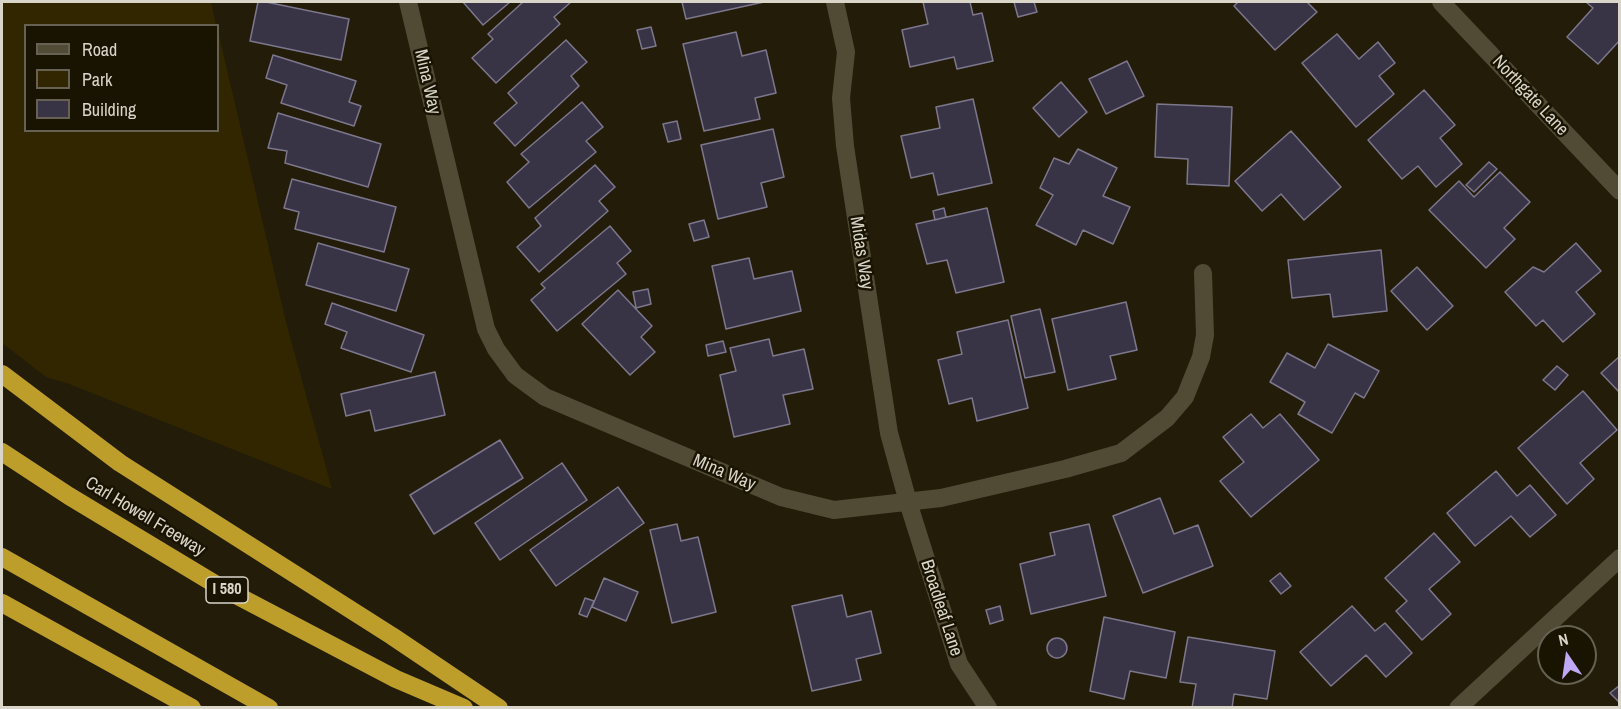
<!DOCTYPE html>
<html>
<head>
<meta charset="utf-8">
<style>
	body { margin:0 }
	#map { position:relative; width:1621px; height:709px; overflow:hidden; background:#221c08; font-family:"Archivo Narrow",sans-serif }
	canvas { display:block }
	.frame { position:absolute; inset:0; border:3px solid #d9d5c9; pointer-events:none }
	.legend { position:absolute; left:24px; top:24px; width:195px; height:108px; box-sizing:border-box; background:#191302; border:2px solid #666152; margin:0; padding:8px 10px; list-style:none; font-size:18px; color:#d9d5c9 }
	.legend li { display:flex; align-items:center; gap:12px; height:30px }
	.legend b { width:30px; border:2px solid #666152 }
	.north { position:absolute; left:1537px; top:625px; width:60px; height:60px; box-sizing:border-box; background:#191302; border:2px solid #666152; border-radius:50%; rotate:347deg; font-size:16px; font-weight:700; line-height:24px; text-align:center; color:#d9d5c9 }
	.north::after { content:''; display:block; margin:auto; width:21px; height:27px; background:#c0a8f4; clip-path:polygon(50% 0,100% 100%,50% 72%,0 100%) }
</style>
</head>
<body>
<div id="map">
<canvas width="1621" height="709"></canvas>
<div class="frame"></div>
<ul class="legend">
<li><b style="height:8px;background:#514a35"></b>Road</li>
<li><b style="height:16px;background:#312600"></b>Park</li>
<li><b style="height:16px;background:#393346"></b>Building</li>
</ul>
<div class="north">N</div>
</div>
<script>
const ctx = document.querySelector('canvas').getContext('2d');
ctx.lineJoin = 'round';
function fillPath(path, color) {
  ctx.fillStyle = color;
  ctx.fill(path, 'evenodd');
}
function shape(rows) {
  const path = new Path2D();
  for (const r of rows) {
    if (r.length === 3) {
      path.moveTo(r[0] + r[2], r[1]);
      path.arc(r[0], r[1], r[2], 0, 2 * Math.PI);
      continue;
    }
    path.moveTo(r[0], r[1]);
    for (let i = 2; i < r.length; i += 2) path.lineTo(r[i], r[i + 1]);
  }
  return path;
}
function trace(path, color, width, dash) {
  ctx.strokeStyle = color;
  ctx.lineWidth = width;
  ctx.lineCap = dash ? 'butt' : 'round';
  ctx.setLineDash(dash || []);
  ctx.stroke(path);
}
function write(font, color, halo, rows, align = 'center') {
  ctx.font = font + ' "Archivo Narrow",sans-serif';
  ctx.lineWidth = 5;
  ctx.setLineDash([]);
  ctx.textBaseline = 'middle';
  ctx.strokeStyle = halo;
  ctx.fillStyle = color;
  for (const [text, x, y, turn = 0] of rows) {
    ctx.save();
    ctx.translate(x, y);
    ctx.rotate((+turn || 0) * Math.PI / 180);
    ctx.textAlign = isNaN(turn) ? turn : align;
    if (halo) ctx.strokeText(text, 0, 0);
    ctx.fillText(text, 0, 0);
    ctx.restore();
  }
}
fillPath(shape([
	[2,2,211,2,216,25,26,26,26,130,218,130,218,31,286,322,332,489,69,384,46,377,2,343]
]), '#312600');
const building = shape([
	[258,2,266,2,349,19,341,60,250,41,258,2],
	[463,2,510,2,483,25,463,2],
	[523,2,571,2,554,17,560,24,496,83,472,58,493,39,488,34,523,2],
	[682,2,764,2,686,19,682,2],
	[923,2,970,2,973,15,982,13,993,61,957,69,954,57,910,67,902,30,928,24,923,2],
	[1014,2,1034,2,1037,12,1018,17,1014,2],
	[1238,2,1307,2,1317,12,1275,50,1234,6,1238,2],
	[1586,2,1620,2,1620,40,1598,64,1567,37,1593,8,1586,2],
	[651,27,656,46,642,49,637,30,651,27],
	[736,32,742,56,766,50,776,93,755,98,760,119,704,131,683,44,736,32],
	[1337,34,1359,59,1378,42,1395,63,1379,76,1394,94,1356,127,1302,63,1337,34],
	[566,40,587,62,571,76,579,86,515,146,494,123,517,103,508,93,566,40],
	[273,55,356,81,349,102,361,106,354,126,281,103,287,85,266,78,273,55],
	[1127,61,1144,96,1106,114,1089,79,1127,61],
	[1061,82,1087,112,1059,137,1033,108,1061,82],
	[1424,90,1455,125,1440,138,1462,164,1436,187,1418,166,1402,179,1368,140,1424,90],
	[973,99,992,183,938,195,933,173,911,178,901,136,940,128,936,107,973,99],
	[582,102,603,127,586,141,596,152,529,208,507,182,529,162,521,154,582,102],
	[1157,104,1232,107,1229,186,1187,184,1188,159,1155,157,1157,104],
	[278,113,381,144,368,187,285,163,287,151,268,148,278,113],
	[677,121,681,139,668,142,663,124,677,121],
	[773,129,784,177,761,183,767,207,718,219,701,145,773,129],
	[1291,131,1341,187,1304,220,1281,194,1262,211,1235,181,1291,131],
	[1078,149,1117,168,1103,196,1130,207,1113,244,1083,230,1076,245,1036,225,1053,195,1040,188,1054,158,1069,164,1078,149],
	[1489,162,1497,169,1474,192,1466,185,1489,162],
	[595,165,615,187,599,201,608,211,539,272,517,247,541,226,535,218,595,165],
	[1500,172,1530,202,1504,228,1515,239,1486,268,1429,210,1459,181,1474,197,1500,172],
	[292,179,396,207,384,252,295,229,299,212,284,208,292,179],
	[944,208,946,217,935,220,933,211,944,208],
	[987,208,1004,282,956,293,947,260,927,264,916,224,987,208],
	[704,220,709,237,694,241,689,224,704,220],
	[610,226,631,251,617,263,626,274,557,331,531,300,545,288,541,284,610,226],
	[318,243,409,269,396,311,306,285,318,243],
	[1576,243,1601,271,1576,292,1595,314,1563,342,1543,320,1536,326,1505,292,1533,267,1544,272,1576,243],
	[1381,250,1387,311,1333,317,1330,294,1292,298,1288,260,1381,250],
	[749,258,754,279,792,271,801,311,726,329,712,266,749,258],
	[1417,267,1453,306,1427,330,1391,291,1417,267],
	[648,289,651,304,636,308,633,292,648,289],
	[618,290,652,326,641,337,655,352,630,375,582,324,618,290],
	[1126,302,1137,350,1110,356,1116,379,1068,390,1052,319,1126,302],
	[332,303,424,335,411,372,341,348,347,332,325,324,332,303],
	[1040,309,1055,372,1025,378,1011,316,1040,309],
	[1008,320,1028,408,977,421,972,398,949,404,938,360,962,354,957,332,1008,320],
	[769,339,773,356,804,349,813,389,783,395,790,424,734,437,720,375,736,371,730,348,769,339],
	[723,341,726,352,708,356,706,345,723,341],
	[1328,344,1379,371,1364,398,1355,393,1332,433,1298,414,1305,402,1270,382,1287,353,1315,368,1328,344],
	[1620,356,1620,393,1601,373,1620,356],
	[1557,366,1568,375,1555,390,1543,380,1557,366],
	[435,372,445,415,375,431,370,410,346,416,341,394,435,372],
	[1583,391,1617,430,1580,463,1594,479,1567,504,1518,448,1583,391],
	[1251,414,1263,428,1280,414,1319,460,1251,517,1220,481,1244,462,1223,437,1251,414],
	[500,440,523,478,434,534,410,495,500,440],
	[562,463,587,500,500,560,475,523,562,463],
	[1496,471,1517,496,1530,485,1556,515,1530,537,1511,516,1475,546,1447,513,1496,471],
	[618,487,644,523,556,586,530,550,618,487],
	[1160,498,1174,534,1198,525,1213,566,1143,593,1113,516,1160,498],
	[677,524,681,541,698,537,716,612,672,623,650,530,677,524],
	[1089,524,1106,596,1031,614,1020,564,1055,555,1050,533,1089,524],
	[1434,533,1460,562,1429,589,1451,614,1422,640,1396,611,1407,601,1385,578,1434,533],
	[1280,573,1291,586,1281,594,1270,581,1280,573],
	[604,578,638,592,626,621,592,607,604,578],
	[842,595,847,617,871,611,881,653,856,659,861,680,812,691,792,606,842,595],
	[585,598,594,601,587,617,579,614,585,598],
	[1000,606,1003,620,990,624,986,610,1000,606],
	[1352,606,1375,631,1385,623,1412,653,1386,677,1366,655,1331,686,1300,652,1352,606],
	[1104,617,1175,632,1166,678,1130,671,1124,699,1090,691,1104,617],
	[1188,637,1275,651,1267,699,1234,694,1232,708,1192,708,1196,684,1180,682,1188,637],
	[1057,648,10],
	[1620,685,1620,703,1610,693,1620,685]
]);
fillPath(building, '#393346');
trace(building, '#7d778d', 1.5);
trace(shape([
	[408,2,486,329,496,349,515,375,545,397,781,497,834,510,941,498,1065,469,1121,453,1167,418,1185,397,1201,357,1205,335,1203,273],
	[835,2,846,52,841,98,845,146,889,433,908,502,959,664,988,708],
	[1441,2,1620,191],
	[1458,708,1620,558]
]), '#514a35', 18);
trace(shape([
	[2,374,120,463,392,636,499,708],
	[2,452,69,496,215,584,396,679,464,708],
	[2,557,269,708],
	[2,603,192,708]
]), '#be9e2b', 18);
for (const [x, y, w] of [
	[227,590,42]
]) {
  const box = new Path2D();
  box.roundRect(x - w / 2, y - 13, w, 26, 4.5);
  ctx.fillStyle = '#191302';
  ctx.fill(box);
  trace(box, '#d9d5c9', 1.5);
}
write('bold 16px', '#d9d5c9', null, [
	["I 580",227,590]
]);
write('18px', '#d9d5c9', '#191302', [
	["Mina Way",427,82,77],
	["Northgate Lane",1530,96,47],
	["Midas Way",861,253,81],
	["Mina Way",724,473,23],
	["Carl Howell Freeway",145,517,31],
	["Broadleaf Lane",941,608,72]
]);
</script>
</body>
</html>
